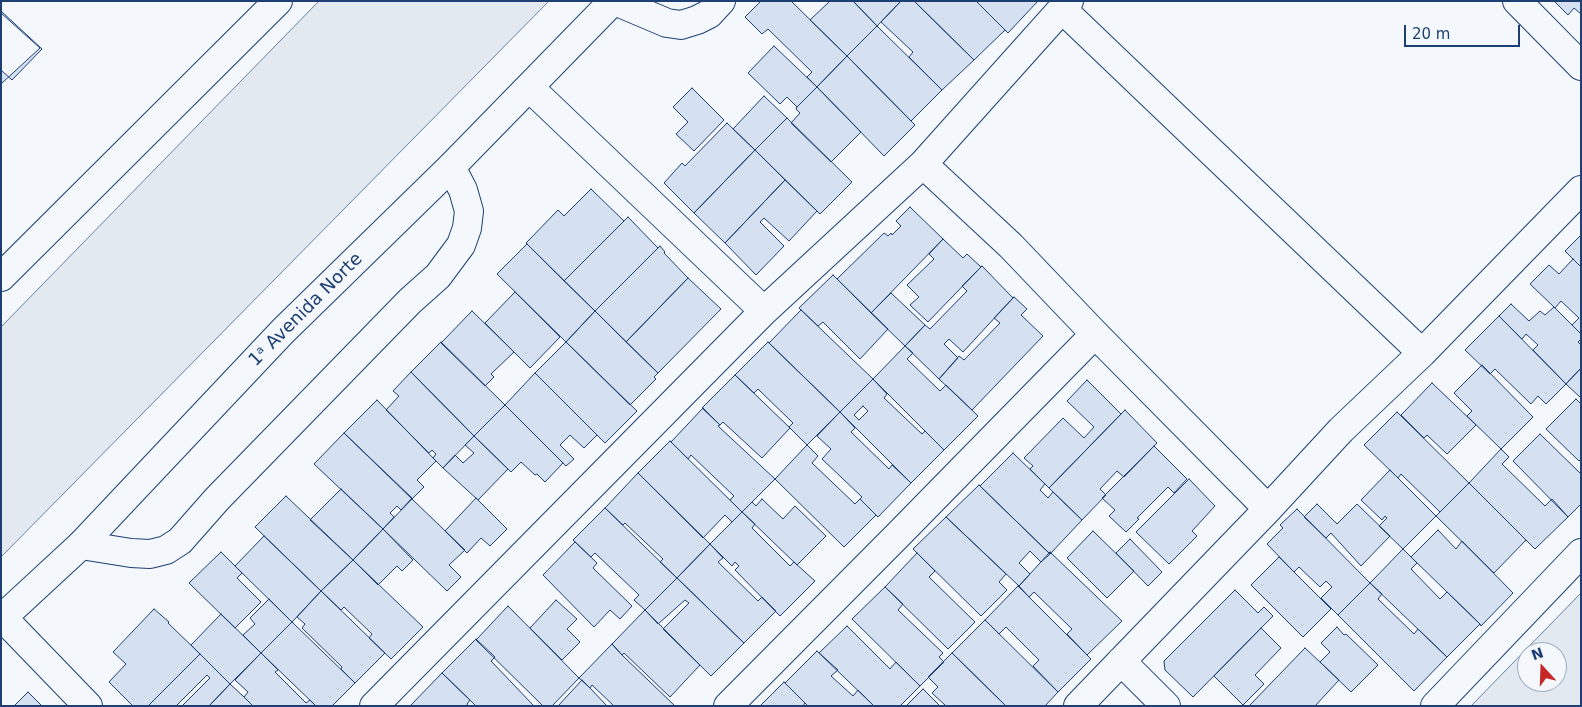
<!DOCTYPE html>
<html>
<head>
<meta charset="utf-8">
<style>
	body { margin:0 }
	#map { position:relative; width:1582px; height:707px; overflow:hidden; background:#f4f7fb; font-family:"DejaVu Sans",sans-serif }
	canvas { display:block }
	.frame { position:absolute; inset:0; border:2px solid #1d3f73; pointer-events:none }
	.north { position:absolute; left:1517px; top:642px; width:50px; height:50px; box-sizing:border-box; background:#f4f7fb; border:1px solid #9eadc5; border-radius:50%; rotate:340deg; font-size:14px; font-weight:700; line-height:20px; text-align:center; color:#1d3f73 }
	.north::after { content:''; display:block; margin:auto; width:18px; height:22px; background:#c62828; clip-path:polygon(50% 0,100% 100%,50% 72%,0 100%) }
	.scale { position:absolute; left:1404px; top:25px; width:116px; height:22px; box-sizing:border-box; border:2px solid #1d3f73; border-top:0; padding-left:6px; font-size:15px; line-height:18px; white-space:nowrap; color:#1d3f73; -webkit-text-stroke:4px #f4f7fb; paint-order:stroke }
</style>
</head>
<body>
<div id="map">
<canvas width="1582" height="707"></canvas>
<div class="frame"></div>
<div class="north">N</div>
<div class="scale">20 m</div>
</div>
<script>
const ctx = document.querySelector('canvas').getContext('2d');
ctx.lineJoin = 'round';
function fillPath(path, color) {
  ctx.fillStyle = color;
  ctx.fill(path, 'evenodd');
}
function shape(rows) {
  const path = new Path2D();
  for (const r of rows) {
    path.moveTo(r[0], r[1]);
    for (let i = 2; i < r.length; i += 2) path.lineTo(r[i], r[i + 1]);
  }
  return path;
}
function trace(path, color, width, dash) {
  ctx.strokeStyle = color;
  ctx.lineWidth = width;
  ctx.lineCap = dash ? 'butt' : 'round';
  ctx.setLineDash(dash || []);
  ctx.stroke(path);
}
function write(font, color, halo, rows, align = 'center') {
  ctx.font = font + ' "DejaVu Sans",sans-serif';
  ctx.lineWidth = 4;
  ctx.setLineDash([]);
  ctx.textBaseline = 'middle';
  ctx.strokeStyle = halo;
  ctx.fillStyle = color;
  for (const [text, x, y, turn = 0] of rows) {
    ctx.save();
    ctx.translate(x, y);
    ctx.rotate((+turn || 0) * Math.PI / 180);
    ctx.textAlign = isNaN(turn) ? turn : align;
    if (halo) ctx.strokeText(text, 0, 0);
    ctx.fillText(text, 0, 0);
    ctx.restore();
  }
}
const green = shape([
	[319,1,549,1,1,557,1,327,319,1],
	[1581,593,1581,706,1471,706,1581,593],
	[1527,652,1557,652,1557,682,1527,682,1527,652]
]);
fillPath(green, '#e3e9f0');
trace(green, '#687fa3', 1);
const building = shape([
	[761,1,791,1,847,56,817,87,807,77,812,72,768,29,762,34,745,17,761,1],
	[830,1,853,1,877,26,847,56,810,20,830,1],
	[853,1,901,1,877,26,853,1],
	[901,1,914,1,974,60,942,90,909,57,913,52,881,22,901,1],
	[914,1,976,1,1005,30,974,60,914,1],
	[976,1,1038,1,1008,33,976,1],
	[1554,1,1581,1,1581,14,1574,8,1568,15,1554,1],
	[1,11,42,49,12,80,1,70,1,11],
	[1,13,40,48,1,84,1,13],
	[877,26,942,90,911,121,847,56,877,26],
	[774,46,817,87,797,107,787,97,780,104,748,73,774,46],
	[847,56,915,125,884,156,817,87,847,56],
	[817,87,861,132,831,162,791,123,800,113,796,109,797,107,817,87],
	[692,88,724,120,694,151,676,134,688,122,673,107,692,88],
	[764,96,787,118,755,150,733,129,764,96],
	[787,118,852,182,820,214,755,150,787,118],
	[727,123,755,150,694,213,664,183,682,163,685,166,727,123],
	[755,150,785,180,725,243,694,213,755,150],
	[785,180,817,211,789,241,764,218,760,222,784,246,756,275,725,243,785,180],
	[591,189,624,221,564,281,526,243,558,210,564,216,591,189],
	[910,207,943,239,871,313,837,279,884,233,888,236,891,233,892,235,901,226,896,221,910,207],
	[628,217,658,248,595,311,564,281,628,217],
	[1581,235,1581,267,1565,251,1581,235],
	[943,239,963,258,967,254,981,267,928,322,910,305,919,297,907,285,934,259,929,254,943,239],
	[527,244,595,311,566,342,497,274,527,244],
	[660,246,665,252,664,253,688,278,626,342,595,311,660,246],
	[1573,259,1581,267,1581,334,1572,325,1579,318,1561,301,1555,308,1530,284,1549,265,1559,274,1573,259],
	[982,266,1013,298,963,352,949,339,944,344,958,358,939,379,905,346,925,325,930,329,967,291,962,286,982,266],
	[833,275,888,329,860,359,823,322,818,326,799,308,833,275],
	[688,278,721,309,658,373,626,342,688,278],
	[515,292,560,337,530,368,485,323,515,292],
	[891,293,925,325,905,346,871,313,891,293],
	[1014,297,1027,309,1021,315,1043,336,972,410,939,379,959,356,964,360,1000,323,994,318,1014,297],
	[1511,304,1529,321,1540,311,1545,315,1554,307,1581,334,1581,339,1578,342,1581,345,1581,368,1566,384,1533,350,1538,345,1526,334,1522,339,1499,316,1511,304],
	[801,310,873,379,840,412,769,343,801,310],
	[472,311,514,352,491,374,494,377,485,386,441,343,472,311],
	[595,311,658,373,654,377,656,379,630,405,566,342,595,311],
	[1499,316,1566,384,1546,404,1538,396,1531,404,1495,369,1490,374,1465,350,1499,316],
	[441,342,505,405,474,436,411,372,441,342],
	[566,342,637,411,605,443,535,373,566,342],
	[768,342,840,412,807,445,789,427,793,423,758,389,754,393,735,375,768,342],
	[905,346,913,353,907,359,940,391,946,385,978,416,944,450,873,379,905,346],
	[1482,365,1533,417,1501,449,1467,416,1472,411,1454,393,1482,365],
	[1581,368,1581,398,1566,384,1581,368],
	[411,372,474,436,443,468,433,458,436,454,432,450,429,453,386,410,399,396,393,391,411,372],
	[535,373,597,435,584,448,570,435,560,445,574,459,566,466,505,405,535,373],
	[735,375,790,428,762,458,723,422,720,425,702,408,735,375],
	[873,379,887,394,884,398,922,434,925,431,944,450,911,483,840,412,873,379],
	[863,406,868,411,859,420,854,415,863,406],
	[1087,380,1121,414,1049,488,1030,469,1033,466,1024,458,1063,418,1084,438,1094,427,1067,401,1087,380],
	[1432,383,1476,425,1447,454,1427,435,1424,438,1401,415,1432,383],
	[1576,399,1581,404,1581,459,1579,461,1546,429,1576,399],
	[377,400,436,461,417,480,424,487,412,499,344,433,377,400],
	[505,405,563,463,545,482,537,474,535,475,521,462,511,472,474,436,505,405],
	[703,408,720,425,718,426,775,479,742,512,730,500,734,496,691,455,688,459,671,442,703,408],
	[1125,410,1157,443,1124,477,1117,471,1100,489,1106,495,1082,520,1049,488,1125,410],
	[840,412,855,428,851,432,889,469,892,465,911,483,878,517,860,499,862,497,822,459,831,449,817,436,840,412],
	[1397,412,1469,483,1440,512,1401,474,1398,478,1364,445,1397,412],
	[344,433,412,498,401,510,397,506,390,513,394,517,383,529,314,464,344,433],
	[1540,434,1581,474,1581,504,1568,517,1513,461,1540,434],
	[474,436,508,469,478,500,443,468,455,455,463,463,474,453,465,445,474,436],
	[670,441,742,512,732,522,725,515,703,538,638,473,670,441],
	[807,445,818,456,812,463,855,504,860,499,876,515,844,547,775,479,807,445],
	[1154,446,1187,479,1174,493,1168,487,1137,518,1139,519,1126,532,1109,516,1115,510,1102,498,1154,446],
	[1501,449,1509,457,1502,464,1545,506,1552,499,1568,517,1535,549,1469,483,1501,449],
	[1013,453,1045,484,1040,490,1048,498,1053,492,1082,520,1050,554,980,486,1013,453],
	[1390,470,1436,516,1403,549,1379,526,1387,518,1385,516,1382,520,1361,500,1390,470],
	[638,473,710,544,677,578,660,562,663,559,625,523,623,525,605,508,638,473],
	[1189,479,1215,506,1192,531,1197,536,1169,564,1136,532,1189,479],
	[1469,483,1526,540,1494,573,1436,516,1469,483],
	[979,485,1050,554,1041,562,1030,551,1019,563,1030,574,1019,586,946,517,979,485],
	[341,489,383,529,353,560,310,520,341,489],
	[286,496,353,560,321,591,255,527,286,496],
	[476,498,507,529,490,546,481,538,467,553,445,531,476,498],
	[412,499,465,550,449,565,461,577,447,591,383,529,412,499],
	[762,499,783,519,795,506,826,536,797,565,742,512,752,502,756,506,762,499],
	[1317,504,1337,524,1357,504,1390,536,1361,566,1331,533,1326,538,1304,517,1317,504],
	[605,508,677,578,645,610,634,600,639,595,595,553,591,557,573,540,605,508],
	[1297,509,1370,583,1338,615,1321,598,1332,587,1326,581,1320,587,1299,567,1294,572,1267,544,1283,528,1280,525,1297,509],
	[742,512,755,524,752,528,790,566,794,562,815,581,780,616,735,570,739,566,735,562,732,566,710,544,742,512],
	[946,517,1006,574,999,582,1007,590,981,616,913,549,946,517],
	[383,529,413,560,402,571,397,566,378,585,353,560,383,529],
	[1438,530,1456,549,1462,541,1513,593,1481,626,1480,624,1411,557,1438,530],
	[1093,531,1134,571,1107,598,1067,558,1093,531],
	[264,536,321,591,292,622,235,566,264,536],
	[1130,539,1162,572,1148,586,1116,553,1130,539],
	[575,542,597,563,593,568,632,606,620,619,610,610,594,627,543,575,575,542],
	[710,544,723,558,718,562,758,601,762,597,776,611,744,643,677,578,710,544],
	[1403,549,1417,563,1411,569,1440,599,1447,592,1480,624,1447,657,1370,583,1403,549],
	[221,552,242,573,237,578,261,602,235,628,189,583,221,552],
	[1050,552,1122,621,1087,655,1067,634,1072,629,1034,592,1029,597,1019,586,1050,552],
	[917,553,935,571,929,577,975,622,948,649,885,587,917,553],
	[1279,557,1331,609,1303,637,1251,585,1279,557],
	[353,560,423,627,391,659,369,638,372,634,344,607,341,610,321,591,353,560],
	[677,578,744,643,711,676,663,629,689,603,685,600,658,624,645,610,677,578],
	[1370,583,1382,594,1378,599,1414,634,1418,629,1447,657,1414,691,1338,615,1370,583],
	[1018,586,1091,659,1058,692,1033,666,1039,660,1006,627,999,634,985,620,1018,586],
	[885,587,903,604,898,610,943,653,939,657,944,662,920,686,852,619,885,587],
	[1235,590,1258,613,1264,607,1273,616,1193,697,1165,670,1164,661,1235,590],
	[321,591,385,653,355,683,341,669,342,667,302,628,305,624,297,617,321,591],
	[269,599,292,622,261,653,243,635,255,624,250,618,269,599],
	[556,600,577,619,567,629,580,642,562,660,530,628,556,600],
	[508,606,579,678,552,706,543,706,476,640,508,606],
	[154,609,169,622,168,623,200,654,148,706,133,706,109,682,126,664,113,652,154,609],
	[645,610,700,665,670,697,624,653,622,655,612,644,645,610],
	[221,614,261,653,230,684,191,645,221,614],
	[985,620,1058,692,1045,706,1006,706,952,653,985,620],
	[292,622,355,683,332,706,316,706,261,653,292,622],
	[847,626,890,669,896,662,920,686,900,706,874,706,819,653,847,626],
	[1337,627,1344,635,1346,634,1378,665,1351,692,1320,662,1330,652,1321,643,1337,627],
	[1261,628,1281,648,1255,675,1264,684,1243,705,1214,676,1261,628],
	[476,639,495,657,491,661,534,706,476,706,442,673,476,639],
	[612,644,622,655,675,706,614,706,592,685,590,688,579,678,612,644],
	[1305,648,1339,680,1315,706,1249,706,1305,648],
	[817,651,838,670,831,676,853,696,858,690,874,706,808,706,785,683,817,651],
	[261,653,278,670,275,672,306,703,310,700,316,706,253,706,244,697,248,692,235,680,261,653],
	[952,653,1006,706,946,706,932,693,938,687,928,677,952,653],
	[200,654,230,684,209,706,182,706,210,678,207,675,176,706,148,706,200,654],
	[442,673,470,700,467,704,468,706,410,706,442,673],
	[582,680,590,688,607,706,558,706,582,680],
	[784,682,805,703,803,706,760,706,784,682],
	[230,684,244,697,253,706,209,706,230,684],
	[923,689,940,706,906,706,923,689],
	[28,692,42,706,14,706,28,692]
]);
fillPath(building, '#d5e0f0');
trace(building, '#1d3f73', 1);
const minor = shape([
	[615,1,667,23,681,25,697,20,709,14,721,1],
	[1517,1,1581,66],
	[1062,9,1422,353],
	[530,88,764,311],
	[923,164,1011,246,1095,334,1268,509],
	[81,545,131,553,150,554,166,550,180,541,217,499,410,301,438,276,461,245,467,228,469,211,463,190,451,167],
	[3,618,88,706],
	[1121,661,1166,706],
	[374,706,764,311,923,164,1069,1],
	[728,706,898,535,1095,334],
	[1078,706,1268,509,1341,430,1422,353,1581,190]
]);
const tertiary = shape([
	[1435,706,1581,553]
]);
const secondary = shape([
	[1,277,278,1],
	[1,619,81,545,283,331,451,167,613,1]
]);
trace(minor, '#1d3f73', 30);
trace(tertiary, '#1d3f73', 30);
trace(secondary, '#1d3f73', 30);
trace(minor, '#f4f7fb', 28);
trace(tertiary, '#f4f7fb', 28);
trace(secondary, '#f4f7fb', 28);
write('18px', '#1d3f73', '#f4f7fb', [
	["1ᵃ Avenida Norte",306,310,-45]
]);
</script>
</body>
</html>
